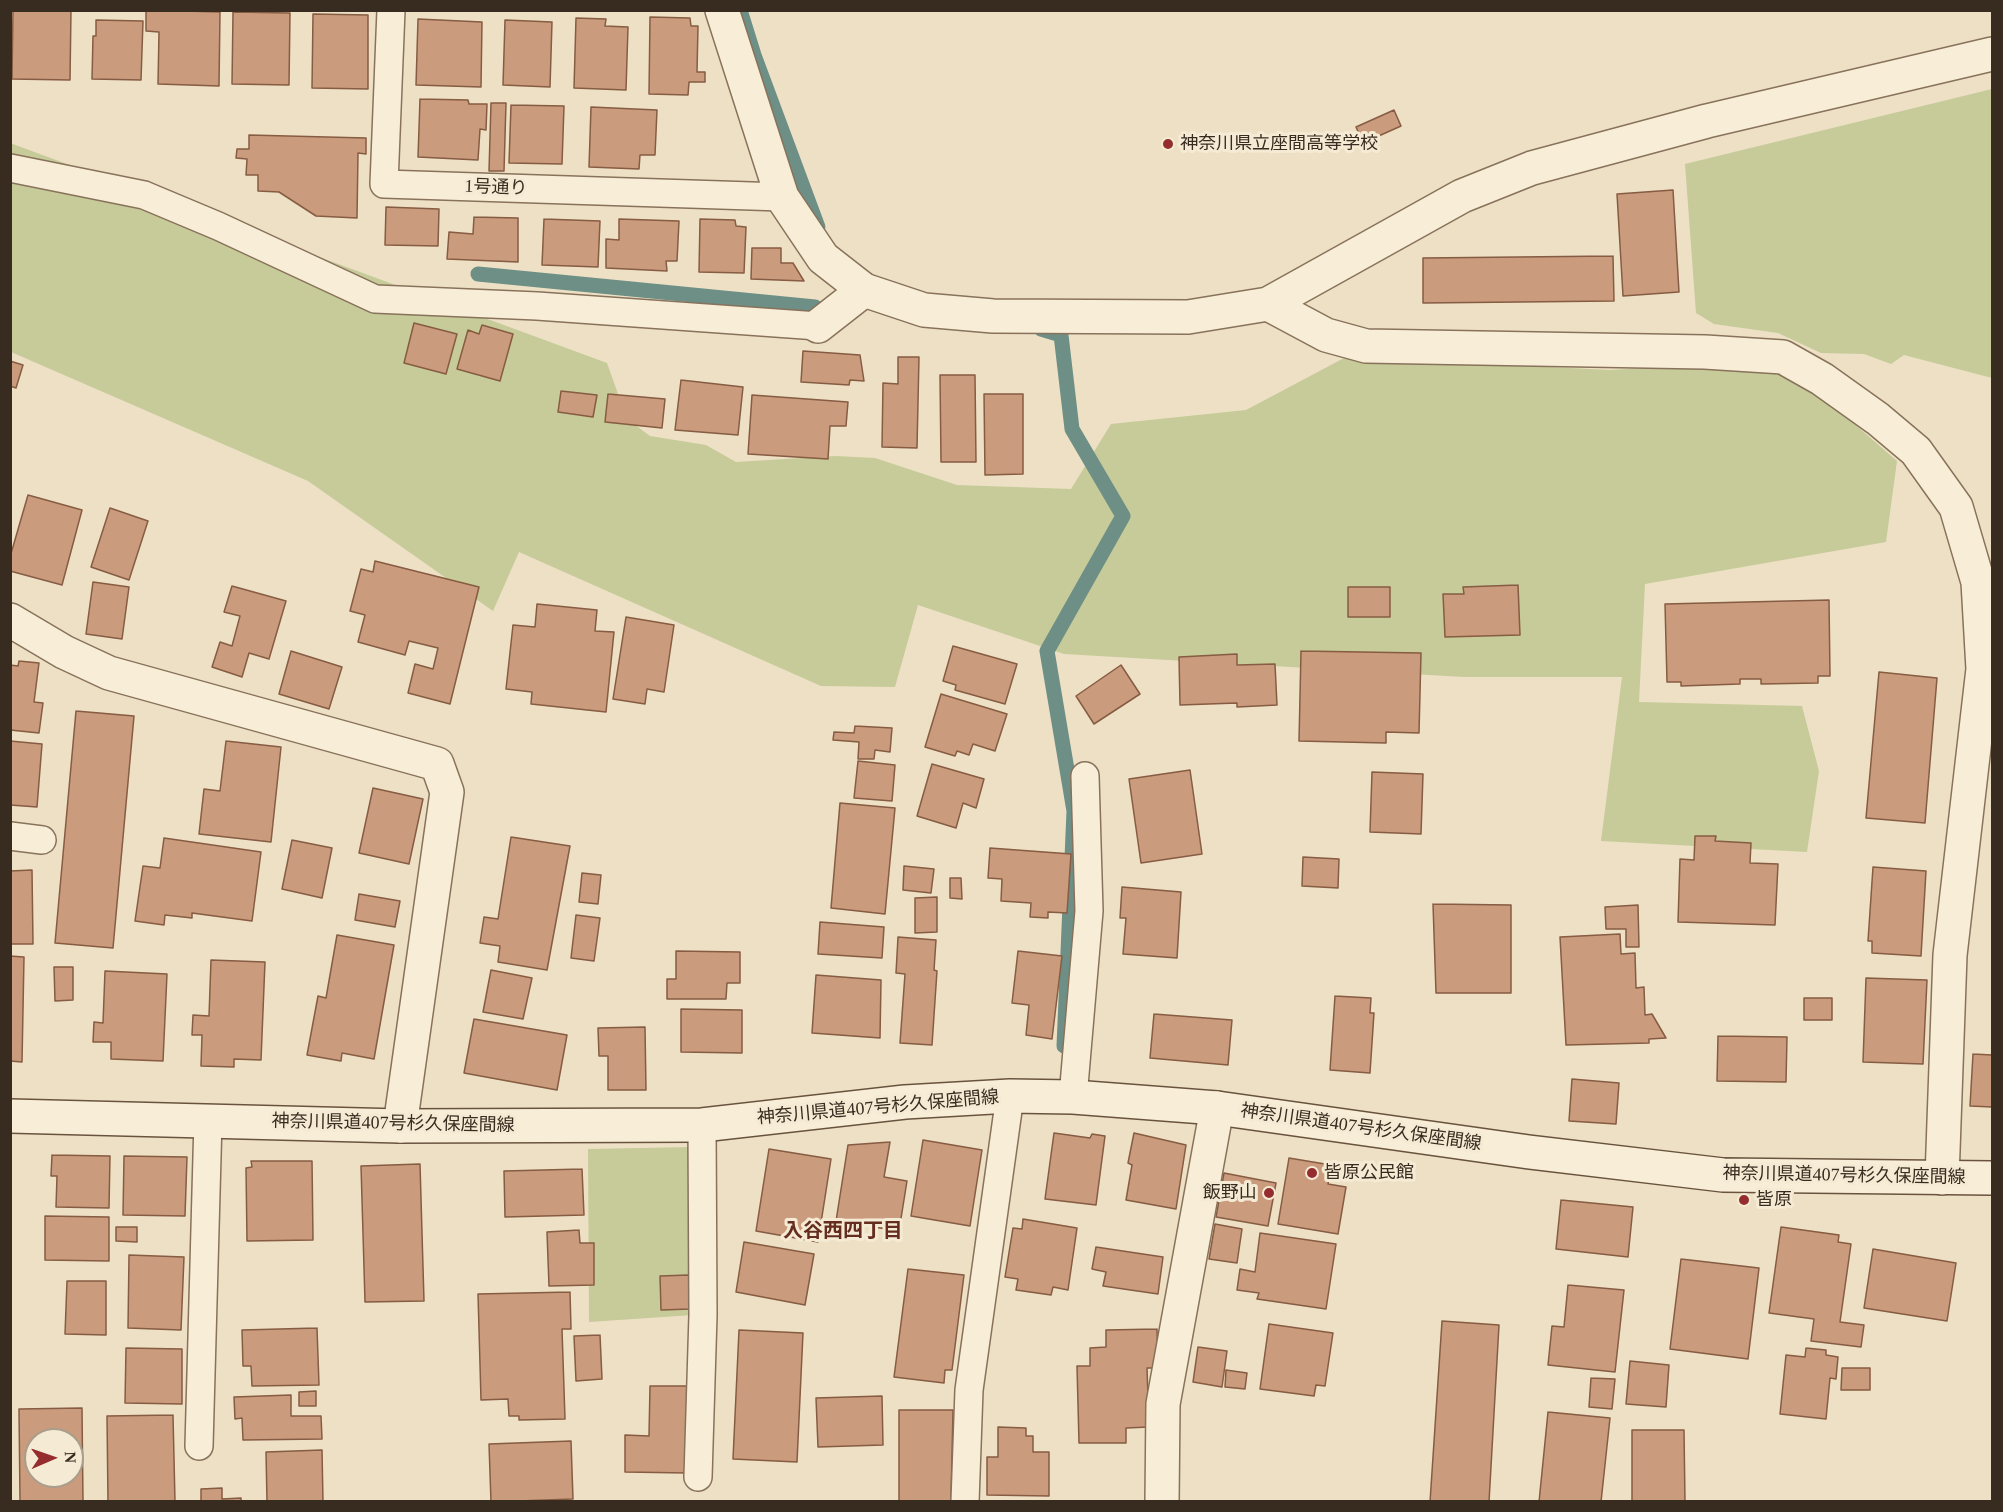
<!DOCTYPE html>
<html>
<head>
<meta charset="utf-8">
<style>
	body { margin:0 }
	#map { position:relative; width:2003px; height:1512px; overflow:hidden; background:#ede0c5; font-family:"Times New Roman",serif }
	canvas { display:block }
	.frame { position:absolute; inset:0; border:12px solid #382b1f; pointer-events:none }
	.north { position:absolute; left:24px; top:1428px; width:60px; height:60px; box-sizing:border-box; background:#f5ebd4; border:2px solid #a99e8c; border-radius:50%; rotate:88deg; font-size:16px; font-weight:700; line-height:24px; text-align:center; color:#382b1f }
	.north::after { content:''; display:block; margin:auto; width:21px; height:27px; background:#952d2f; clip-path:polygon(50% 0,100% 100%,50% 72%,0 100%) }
</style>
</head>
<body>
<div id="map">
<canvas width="2003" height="1512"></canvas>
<div class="frame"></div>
<div class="north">N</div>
</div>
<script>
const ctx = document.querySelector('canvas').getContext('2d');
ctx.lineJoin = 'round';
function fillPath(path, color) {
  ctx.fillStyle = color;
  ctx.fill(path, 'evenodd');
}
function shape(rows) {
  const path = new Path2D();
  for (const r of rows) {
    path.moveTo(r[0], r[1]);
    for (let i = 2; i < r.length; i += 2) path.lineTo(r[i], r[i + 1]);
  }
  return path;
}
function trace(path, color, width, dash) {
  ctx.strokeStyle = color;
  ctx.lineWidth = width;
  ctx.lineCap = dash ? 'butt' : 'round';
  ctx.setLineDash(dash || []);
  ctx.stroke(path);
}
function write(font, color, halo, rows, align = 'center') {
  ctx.font = font + ' "Times New Roman","Noto Sans JP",serif';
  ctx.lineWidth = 6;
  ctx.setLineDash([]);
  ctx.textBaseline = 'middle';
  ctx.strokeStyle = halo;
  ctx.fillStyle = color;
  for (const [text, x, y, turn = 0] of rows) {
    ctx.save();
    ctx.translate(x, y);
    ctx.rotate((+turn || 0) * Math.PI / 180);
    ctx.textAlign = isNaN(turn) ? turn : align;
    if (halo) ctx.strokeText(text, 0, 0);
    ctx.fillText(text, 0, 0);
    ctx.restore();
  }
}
fillPath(shape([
	[1992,89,1992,378,1904,355,1891,364,1864,354,1821,353,1778,333,1714,324,1696,313,1685,164],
	[10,143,607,363,627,419,650,436,706,445,736,462,835,456,875,458,957,485,1071,489,1111,424,1246,410,1346,357,1610,370,1662,367,1761,353,1820,394,1897,461,1886,542,1645,584,1639,702,1802,706,1819,771,1807,852,1601,841,1622,677,1464,677,1064,654,918,605,895,687,821,686,519,552,493,611,308,481,11,352],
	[692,1147,693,1315,589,1322,588,1149]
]), '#c6cb99');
trace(shape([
	[740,10,754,55,818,227],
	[478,274,815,307],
	[1041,329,1061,335,1072,429,1123,516,1047,651,1074,811,1064,1046]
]), '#6d8f86', 15);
const building = shape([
	[13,10,71,10,70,80,12,79,13,10],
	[146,10,220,12,219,86,158,84,159,32,146,31,146,10],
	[233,12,290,13,289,85,232,84,233,12],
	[313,14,368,15,368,89,312,88,313,14],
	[650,17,690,18,691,26,698,26,697,72,705,72,705,82,689,82,688,95,649,94,650,17],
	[576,18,606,19,605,26,628,27,626,90,574,88,576,18],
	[418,19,482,22,481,87,416,85,418,19],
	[96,20,143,21,141,80,92,79,93,36,96,36,96,20],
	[505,20,552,22,550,87,503,85,505,20],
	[420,99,468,100,469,104,487,104,486,130,480,129,478,160,418,157,420,99],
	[491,103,506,103,504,171,489,171,491,103],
	[511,105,564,106,562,164,509,163,511,105],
	[591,107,657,110,655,155,640,155,639,169,589,167,591,107],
	[1394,110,1401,126,1363,143,1356,127,1394,110],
	[249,135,366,138,366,154,358,153,357,218,316,216,279,192,258,191,258,175,246,175,247,159,236,158,237,149,249,149,249,135],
	[1673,190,1679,292,1623,296,1617,194,1673,190],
	[386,207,439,209,438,246,385,245,386,207],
	[474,217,518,218,518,262,447,259,449,232,473,234,474,217],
	[544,219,600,221,598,267,542,265,544,219],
	[619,219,679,221,677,261,666,261,667,271,606,268,606,239,619,240,619,219],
	[700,219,735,220,736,226,746,227,744,273,699,272,700,219],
	[752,248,781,248,781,263,793,263,804,281,751,279,752,248],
	[1613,256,1614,301,1423,303,1423,258,1613,256],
	[414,323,457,334,446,374,404,363,414,323],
	[482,325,513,334,500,381,457,369,468,330,479,334,482,325],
	[803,351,860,355,864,381,850,380,849,385,801,382,803,351],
	[898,357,919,357,917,448,882,447,883,383,898,384,898,357],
	[10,361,23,365,16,388,10,386,10,361],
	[940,375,975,375,976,462,941,462,940,375],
	[681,380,743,387,738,435,675,430,681,380],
	[561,391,597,395,593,417,558,412,561,391],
	[608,394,665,399,662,428,605,422,608,394],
	[984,394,1023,394,1023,474,985,475,984,394],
	[752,395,848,402,846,426,830,426,828,459,748,454,752,395],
	[28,495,82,510,62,585,10,571,10,557,28,495],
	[110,508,148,521,129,580,91,567,110,508],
	[375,561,479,587,450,704,408,693,415,664,433,669,438,648,409,641,405,655,358,642,365,615,350,611,361,569,373,572,375,561],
	[93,582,129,587,122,639,86,634,93,582],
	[1518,585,1520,635,1445,637,1443,594,1464,594,1463,587,1518,585],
	[232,586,286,601,269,659,249,653,242,677,212,667,220,642,232,646,240,616,224,612,232,586],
	[1348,587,1390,587,1390,617,1348,617,1348,587],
	[1829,600,1830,676,1818,676,1818,683,1761,684,1761,679,1740,679,1740,684,1681,686,1681,682,1667,682,1665,604,1829,600],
	[537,604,597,610,595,631,614,632,606,712,531,704,532,692,506,689,513,625,535,627,537,604],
	[626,617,674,625,664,692,647,689,645,704,613,699,626,617],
	[953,646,1017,664,1005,704,955,690,956,685,943,681,953,646],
	[291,651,342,667,329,709,279,694,291,651],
	[1301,651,1421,653,1419,733,1386,732,1386,743,1299,741,1301,651],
	[1237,654,1237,665,1275,664,1277,705,1237,707,1237,703,1180,705,1179,657,1237,654],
	[19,661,39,663,34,702,43,703,39,733,10,730,10,665,18,666,19,661],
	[1121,665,1140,694,1094,724,1076,696,1121,665],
	[1879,672,1937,678,1925,823,1866,818,1879,672],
	[941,694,1007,714,995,751,973,744,969,755,957,751,955,756,925,747,941,694],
	[76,711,134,716,113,948,55,943,76,711],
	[855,726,892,728,890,752,875,750,874,759,858,759,859,742,833,740,834,732,854,733,855,726],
	[10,741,42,744,37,807,10,805,10,741],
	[226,741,281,747,271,842,199,834,204,789,220,791,226,741],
	[858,761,895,765,892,801,854,798,858,761],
	[932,764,984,779,976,808,963,803,956,828,917,816,932,764],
	[1190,770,1202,854,1141,863,1129,779,1190,770],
	[1372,772,1423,774,1421,834,1370,832,1372,772],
	[373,788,423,799,409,864,359,853,373,788],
	[840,803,895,808,885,914,831,908,840,803],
	[1695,836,1716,836,1715,841,1751,843,1750,863,1778,864,1775,925,1678,922,1680,859,1694,860,1695,836],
	[511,837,570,846,547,970,498,962,500,946,480,943,484,917,498,919,511,837],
	[164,838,261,852,252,921,192,913,192,918,165,915,164,925,135,921,143,866,160,868,164,838],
	[292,840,332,848,322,898,282,889,292,840],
	[990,848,1071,854,1067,913,1048,912,1048,918,1030,917,1031,903,1001,901,1002,879,988,878,990,848],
	[1303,857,1339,859,1338,888,1302,886,1303,857],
	[904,866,934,869,931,893,903,890,904,866],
	[1873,867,1926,871,1921,956,1872,953,1872,941,1868,941,1873,867],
	[32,870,33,944,10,944,10,871,32,870],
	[582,873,601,875,598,904,579,902,582,873],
	[950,878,961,878,962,899,950,898,950,878],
	[1122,887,1181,892,1177,958,1123,954,1126,918,1120,918,1122,887],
	[359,894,400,901,395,927,355,920,359,894],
	[937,897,937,932,915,933,915,898,937,897],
	[1433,904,1511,905,1511,993,1436,993,1433,904],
	[1638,905,1639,947,1626,947,1626,929,1606,929,1605,907,1638,905],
	[576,915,600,918,594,961,571,958,576,915],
	[820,922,884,927,882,958,818,954,820,922],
	[1620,934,1621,954,1635,953,1636,988,1644,987,1645,1015,1652,1014,1666,1038,1649,1039,1649,1043,1566,1045,1560,937,1620,934],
	[337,935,394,945,374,1059,342,1053,341,1061,307,1055,318,996,326,998,337,935],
	[898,937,936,940,934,970,937,971,932,1045,900,1043,905,974,896,973,898,937],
	[676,951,740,952,740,983,727,983,726,999,667,999,667,979,676,979,676,951],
	[1018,951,1062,956,1052,1039,1026,1035,1029,1005,1012,1003,1018,951],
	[10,956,24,957,22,1062,10,1061,10,956],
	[211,960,265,962,261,1060,234,1059,234,1067,201,1066,202,1035,192,1035,193,1015,209,1016,211,960],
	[54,967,73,967,73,1000,55,1001,54,967],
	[491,970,532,978,523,1019,483,1012,491,970],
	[105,971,167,974,163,1061,111,1059,111,1042,93,1042,94,1022,103,1023,105,971],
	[816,975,881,980,880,1038,812,1033,816,975],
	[1866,978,1927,980,1923,1064,1863,1062,1866,978],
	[1335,996,1371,998,1370,1013,1374,1013,1370,1073,1330,1070,1335,996],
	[1804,998,1832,998,1832,1020,1804,1020,1804,998],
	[681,1009,742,1010,742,1053,681,1052,681,1009],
	[1154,1014,1232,1020,1228,1065,1150,1058,1154,1014],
	[474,1019,567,1035,557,1090,464,1073,474,1019],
	[645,1027,646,1090,608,1090,608,1056,599,1056,598,1028,645,1027],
	[1718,1036,1787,1037,1786,1082,1717,1081,1718,1036],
	[1973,1054,1992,1055,1992,1107,1970,1106,1973,1054],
	[1572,1079,1619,1083,1616,1124,1569,1121,1572,1079],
	[1054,1133,1090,1138,1092,1134,1105,1136,1096,1205,1045,1199,1054,1133],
	[1134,1133,1186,1145,1176,1209,1126,1200,1132,1165,1128,1163,1134,1133],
	[923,1140,982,1150,970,1226,911,1216,923,1140],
	[890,1142,884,1177,907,1181,899,1231,836,1221,848,1145,890,1142],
	[769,1149,831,1159,818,1242,756,1231,769,1149],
	[52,1155,110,1156,109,1208,56,1207,57,1176,51,1176,52,1155],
	[124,1156,187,1157,185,1216,123,1215,124,1156],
	[1289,1158,1331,1165,1328,1184,1346,1187,1338,1234,1278,1224,1289,1158],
	[251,1161,312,1161,313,1240,247,1241,246,1168,252,1167,251,1161],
	[420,1164,424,1301,365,1302,361,1166,420,1164],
	[582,1169,584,1215,505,1217,504,1171,582,1169],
	[1224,1173,1276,1183,1268,1226,1216,1217,1224,1173],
	[1561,1200,1633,1207,1628,1257,1556,1249,1561,1200],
	[45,1216,109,1217,109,1261,45,1260,45,1216],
	[1023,1219,1077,1228,1068,1290,1053,1287,1051,1295,1016,1290,1018,1279,1005,1277,1013,1228,1022,1229,1023,1219],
	[1215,1224,1242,1229,1237,1263,1209,1259,1215,1224],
	[116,1227,137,1227,137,1242,116,1241,116,1227],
	[1781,1227,1839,1235,1838,1242,1851,1244,1840,1322,1864,1325,1861,1347,1811,1341,1814,1319,1769,1313,1781,1227],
	[579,1230,580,1243,594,1243,594,1285,549,1286,547,1232,579,1230],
	[1260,1233,1336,1244,1326,1309,1257,1299,1259,1293,1237,1290,1240,1269,1255,1272,1260,1233],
	[744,1242,814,1254,805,1305,736,1292,744,1242],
	[1096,1247,1163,1257,1158,1294,1103,1286,1106,1272,1092,1269,1096,1247],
	[1873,1249,1956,1263,1947,1321,1864,1308,1873,1249],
	[129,1255,184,1257,181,1330,128,1328,129,1255],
	[1681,1259,1759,1268,1748,1359,1670,1349,1681,1259],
	[908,1269,964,1275,952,1370,945,1370,944,1383,894,1377,908,1269],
	[689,1275,690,1309,661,1310,660,1276,689,1275],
	[67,1281,106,1281,106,1335,65,1334,67,1281],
	[1568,1285,1624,1290,1615,1372,1548,1365,1552,1326,1564,1327,1568,1285],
	[570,1292,571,1329,562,1329,565,1419,519,1420,519,1416,509,1416,508,1399,481,1400,478,1294,570,1292],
	[1442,1321,1499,1325,1489,1502,1430,1502,1442,1321],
	[1269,1324,1333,1333,1325,1386,1316,1385,1314,1396,1260,1389,1269,1324],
	[317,1328,319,1385,252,1386,251,1366,243,1366,242,1330,317,1328],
	[1157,1329,1158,1368,1147,1368,1149,1427,1126,1428,1126,1443,1079,1443,1077,1366,1090,1366,1090,1348,1106,1347,1106,1330,1157,1329],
	[739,1330,803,1333,797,1462,733,1459,739,1330],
	[600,1335,602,1379,576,1381,574,1336,600,1335],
	[1198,1347,1227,1351,1222,1387,1193,1382,1198,1347],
	[126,1348,182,1349,182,1404,125,1403,126,1348],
	[1806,1348,1826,1350,1826,1355,1838,1357,1836,1379,1830,1378,1826,1419,1780,1414,1786,1355,1805,1357,1806,1348],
	[1630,1361,1669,1365,1666,1407,1626,1404,1630,1361],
	[1842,1368,1870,1368,1870,1390,1841,1390,1842,1368],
	[1226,1370,1247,1373,1245,1389,1225,1387,1226,1370],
	[1591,1378,1615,1379,1612,1409,1589,1407,1591,1378],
	[650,1386,689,1386,687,1473,625,1472,625,1435,649,1436,650,1386],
	[316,1391,316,1406,299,1406,299,1392,316,1391],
	[291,1395,291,1416,321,1416,322,1439,243,1440,242,1418,235,1419,234,1397,291,1395],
	[882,1396,883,1445,818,1447,816,1398,882,1396],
	[82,1408,83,1502,20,1502,19,1409,82,1408],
	[36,1440,72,1440,72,1476,36,1476,36,1440],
	[899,1410,953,1410,951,1502,899,1501,899,1410],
	[1548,1412,1610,1418,1601,1502,1539,1502,1548,1412],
	[173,1415,175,1502,108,1502,107,1416,173,1415],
	[998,1427,1026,1428,1026,1436,1033,1436,1033,1452,1049,1452,1049,1496,987,1495,987,1457,998,1457,998,1427],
	[1632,1430,1684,1430,1685,1502,1632,1502,1632,1430],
	[571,1441,573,1499,491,1502,489,1444,571,1441],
	[322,1450,323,1502,267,1502,266,1452,322,1450],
	[222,1488,222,1499,241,1498,241,1502,201,1502,201,1489,222,1488]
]);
fillPath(building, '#ca9b7c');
trace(building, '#865c42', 1.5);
const service = shape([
	[391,10,384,184,782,197],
	[10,168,144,195,218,226,375,299,537,306,818,326],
	[10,836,42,840],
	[1073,1097,1089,911,1085,776],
	[199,1446,208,1120],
	[698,1477,703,1315,702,1125],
	[965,1502,969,1390,1010,1096]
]);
const minor = shape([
	[722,10,782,197,823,258,864,290,818,326],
	[1268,304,1326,335,1366,346,1705,352,1783,357,1822,379,1878,419,1916,451,1956,507,1978,582,1983,669,1950,955,1942,1178],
	[10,620,64,652,109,673,437,764,447,792,400,1126],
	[1162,1502,1163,1404,1217,1108]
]);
const tertiary = shape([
	[864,290,924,310,993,316,1188,317,1268,304,1462,196,1532,168,1707,121,1992,54]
]);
const secondary = shape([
	[10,1116,400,1126,702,1125,905,1102,1010,1096,1073,1097,1217,1108,1529,1152,1723,1175,1992,1178]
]);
trace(service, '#88725b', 30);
trace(minor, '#88725b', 36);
trace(tertiary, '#88725b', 36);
trace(secondary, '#69533e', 36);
trace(service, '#f8eed8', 27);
trace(minor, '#f8eed8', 33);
trace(tertiary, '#f8eed8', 33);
trace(secondary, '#f8eed8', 33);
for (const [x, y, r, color] of [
	[1168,144,6,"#952d2f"],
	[1312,1173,6,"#952d2f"],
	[1269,1193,6,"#952d2f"],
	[1744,1200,6,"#952d2f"]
]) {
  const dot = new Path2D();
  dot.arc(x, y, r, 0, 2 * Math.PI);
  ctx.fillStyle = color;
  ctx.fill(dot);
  trace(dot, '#f5ebd4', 2);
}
write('18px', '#382b1f', '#f5ebd4', [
	["神奈川県立座間高等学校",1180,144],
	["皆原公民館",1324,1173],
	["飯野山",1257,1193,"right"],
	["皆原",1756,1200]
], 'left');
write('18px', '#382b1f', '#f5ebd4', [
	["1号通り",496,188,2],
	["神奈川県道407号杉久保座間線",878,1108,-5],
	["神奈川県道407号杉久保座間線",393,1124,1],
	["神奈川県道407号杉久保座間線",1361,1128,8],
	["神奈川県道407号杉久保座間線",1844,1176,1]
]);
write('bold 20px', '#642d1f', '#f5ebd4', [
	["入谷西四丁目",843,1232]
]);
</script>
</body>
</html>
